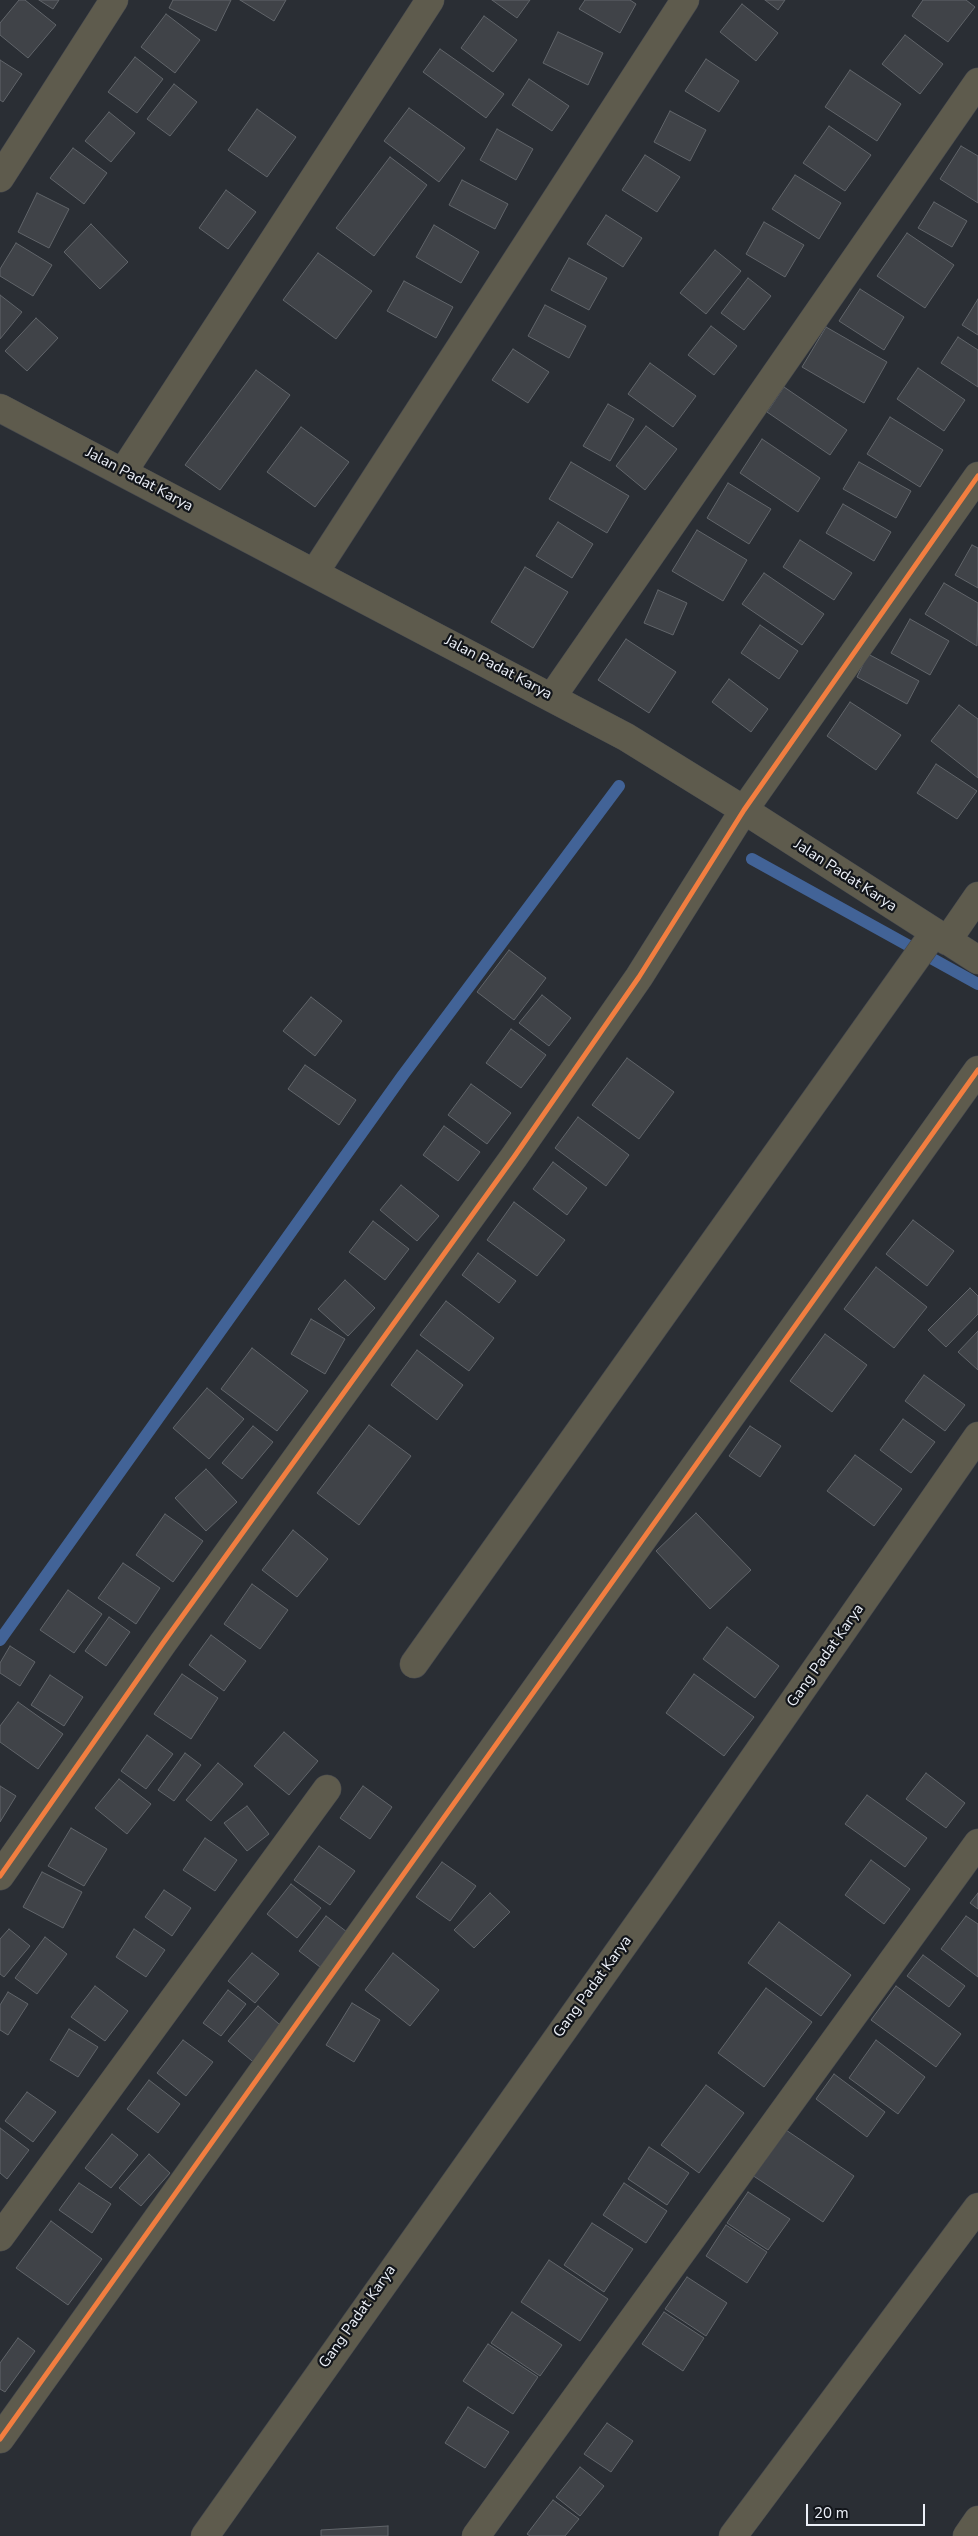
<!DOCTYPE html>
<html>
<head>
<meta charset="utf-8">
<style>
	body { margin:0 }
	#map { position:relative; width:978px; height:2536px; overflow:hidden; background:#2a2e34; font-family:"Nunito Sans",sans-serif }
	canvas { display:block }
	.scale { position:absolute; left:806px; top:2504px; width:119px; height:22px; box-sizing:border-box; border:2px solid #ecf0f8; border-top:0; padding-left:6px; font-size:15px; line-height:18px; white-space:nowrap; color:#ecf0f8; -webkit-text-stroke:4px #12151a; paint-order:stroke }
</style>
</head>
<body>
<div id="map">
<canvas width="978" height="2536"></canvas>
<div class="scale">20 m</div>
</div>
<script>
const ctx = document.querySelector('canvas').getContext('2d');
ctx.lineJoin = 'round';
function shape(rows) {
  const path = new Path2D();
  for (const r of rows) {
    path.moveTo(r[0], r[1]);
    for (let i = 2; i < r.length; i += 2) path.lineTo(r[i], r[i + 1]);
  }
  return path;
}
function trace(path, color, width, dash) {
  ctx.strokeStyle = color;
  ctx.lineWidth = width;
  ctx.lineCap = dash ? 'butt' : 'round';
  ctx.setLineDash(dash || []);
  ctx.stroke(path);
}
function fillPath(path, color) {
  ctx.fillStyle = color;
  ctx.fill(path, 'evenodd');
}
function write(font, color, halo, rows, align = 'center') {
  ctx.font = font + ' "Nunito Sans",sans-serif';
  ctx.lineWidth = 4.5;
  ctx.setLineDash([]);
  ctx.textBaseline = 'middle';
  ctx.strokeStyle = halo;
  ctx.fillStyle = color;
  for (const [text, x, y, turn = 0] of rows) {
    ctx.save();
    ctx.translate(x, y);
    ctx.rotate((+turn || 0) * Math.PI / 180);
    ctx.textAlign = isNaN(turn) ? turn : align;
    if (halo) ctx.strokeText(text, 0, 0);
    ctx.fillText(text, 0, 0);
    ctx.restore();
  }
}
trace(shape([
	[752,859,978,984],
	[0,1640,403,1075,619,786]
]), '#426397', 12);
const building = shape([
	[19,0,25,0,56,25,28,58,0,35,0,23,19,0],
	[39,0,59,0,53,9,39,0],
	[173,0,231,0,216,31,169,8,173,0],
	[240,0,286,0,274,21,240,0],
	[492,0,530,0,517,18,492,0],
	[585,0,630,0,636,4,620,33,579,9,585,0],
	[765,0,785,0,778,10,765,0],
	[923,0,966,0,975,7,948,42,912,16,923,0],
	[742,4,778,33,756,61,720,32,742,4],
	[166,14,200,40,175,73,141,47,166,14],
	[484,16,517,40,493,72,461,48,484,16],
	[558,32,603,53,588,85,543,63,558,32],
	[905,35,943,64,920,94,882,64,905,35],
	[440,49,504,94,486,118,423,72,440,49],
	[135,57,163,79,137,113,108,92,135,57],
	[706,59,739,81,719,112,685,91,706,59],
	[0,60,22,74,3,102,0,100,0,60],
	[850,70,901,104,877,141,825,107,850,70],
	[529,79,569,106,552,131,512,105,529,79],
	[174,84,197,102,170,136,147,119,174,84],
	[409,108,465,148,439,182,384,141,409,108],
	[257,109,296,137,267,177,228,150,257,109],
	[670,111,706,130,690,161,654,142,670,111],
	[109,112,135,133,111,162,85,141,109,112],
	[829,126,871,155,845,191,803,163,829,126],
	[497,129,533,149,516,180,480,160,497,129],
	[961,146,978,156,978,203,940,179,961,146],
	[73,148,107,173,84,204,50,178,73,148],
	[645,155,680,177,657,212,622,190,645,155],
	[390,157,427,185,374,256,336,228,390,157],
	[795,175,841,203,819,239,772,209,795,175],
	[462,180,508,204,495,229,449,205,462,180],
	[226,190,256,212,228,249,199,228,226,190],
	[37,193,69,209,49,248,18,232,37,193],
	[934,202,967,221,952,247,918,228,934,202],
	[606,215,642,238,623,267,587,244,606,215],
	[764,222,804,245,785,277,746,254,764,222],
	[91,224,128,262,100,289,64,252,91,224],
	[434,225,479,252,461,283,416,257,434,225],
	[907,233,954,265,925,308,877,276,907,233],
	[16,243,52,265,33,296,0,276,0,269,16,243],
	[715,250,741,271,706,314,680,293,715,250],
	[318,253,372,291,336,339,283,300,318,253],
	[569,258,607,278,589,310,551,290,569,258],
	[748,278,771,296,744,330,721,313,748,278],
	[404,281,453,307,436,338,387,311,404,281],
	[860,289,904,317,884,350,839,321,860,289],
	[0,295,22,312,0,339,0,295],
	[978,299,978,335,962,325,978,299],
	[545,305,586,326,569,358,528,336,545,305],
	[36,318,58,338,27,371,5,351,36,318],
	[711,326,737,346,714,375,688,355,711,326],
	[826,327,887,362,864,403,802,367,826,327],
	[958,337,978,350,978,387,941,363,958,337],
	[513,349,549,372,528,403,492,380,513,349],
	[650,363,696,396,673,427,628,394,650,363],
	[918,368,965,400,944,431,897,399,918,368],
	[256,370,290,395,220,490,185,465,256,370],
	[784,387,847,430,830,455,767,412,784,387],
	[608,404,634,419,610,461,583,446,608,404],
	[890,417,943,450,920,487,867,454,890,417],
	[646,426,677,449,645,490,616,466,646,426],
	[301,427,349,462,315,507,267,472,301,427],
	[762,439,820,478,798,512,740,473,762,439],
	[571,462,629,496,607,533,549,499,571,462],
	[859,462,911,491,896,518,843,489,859,462],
	[728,483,771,509,749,544,707,518,728,483],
	[843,504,891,532,874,561,826,533,843,504],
	[558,522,593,544,572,578,536,556,558,522],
	[697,530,747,560,723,601,672,571,697,530],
	[800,540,852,573,834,600,783,567,800,540],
	[972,545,978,548,978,588,955,575,972,545],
	[525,567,568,592,533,648,491,622,525,567],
	[764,573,824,614,802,645,742,604,764,573],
	[944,583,978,603,977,646,925,614,944,583],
	[658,590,687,603,673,635,644,623,658,590],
	[910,619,949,641,930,675,891,653,910,619],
	[760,625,798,651,779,679,741,653,760,625],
	[626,639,676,672,649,713,598,680,626,639],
	[868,654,919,681,907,704,857,677,868,654],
	[729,679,768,709,751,732,712,702,729,679],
	[850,702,901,735,876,770,827,736,850,702],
	[959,705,978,719,978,778,931,741,959,705],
	[936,764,977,791,957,819,917,793,936,764],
	[509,950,546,978,514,1020,477,992,509,950],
	[542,995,571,1018,549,1046,519,1023,542,995],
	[311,997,342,1021,315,1056,283,1031,311,997],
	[511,1029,546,1055,521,1088,486,1063,511,1029],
	[627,1058,674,1092,639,1139,592,1105,627,1058],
	[305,1065,356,1100,339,1125,288,1089,305,1065],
	[471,1084,511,1113,487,1144,448,1115,471,1084],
	[578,1117,629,1155,606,1186,555,1148,578,1117],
	[444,1126,480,1152,458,1181,423,1155,444,1126],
	[553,1162,587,1188,567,1215,533,1189,553,1162],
	[401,1185,439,1216,417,1241,380,1210,401,1185],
	[514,1202,565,1240,537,1276,487,1240,514,1202],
	[913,1220,954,1251,927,1286,886,1254,913,1220],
	[373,1221,409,1249,385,1280,349,1252,373,1221],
	[478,1253,516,1281,499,1303,462,1275,478,1253],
	[876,1267,927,1307,894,1348,844,1309,876,1267],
	[345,1280,375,1308,348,1336,318,1309,345,1280],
	[970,1288,978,1296,978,1314,946,1347,928,1330,970,1288],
	[446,1301,494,1338,469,1371,420,1335,446,1301],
	[311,1319,345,1339,325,1374,291,1354,311,1319],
	[978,1331,978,1370,958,1352,978,1331],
	[825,1334,867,1365,832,1412,790,1381,825,1334],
	[252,1348,308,1391,277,1431,221,1389,252,1348],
	[417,1350,463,1385,437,1420,391,1385,417,1350],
	[924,1375,965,1405,945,1431,905,1401,924,1375],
	[207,1388,244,1419,209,1459,173,1428,207,1388],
	[903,1419,935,1442,911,1473,880,1450,903,1419],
	[369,1425,411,1456,359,1525,317,1493,369,1425],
	[253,1426,273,1442,242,1479,222,1463,253,1426],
	[750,1426,781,1446,760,1477,729,1456,750,1426],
	[855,1455,902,1489,874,1526,827,1491,855,1455],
	[206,1469,237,1502,206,1531,175,1498,206,1469],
	[696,1513,751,1570,710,1609,656,1551,696,1513],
	[165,1514,203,1541,173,1582,136,1555,165,1514],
	[293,1530,328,1559,297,1597,262,1570,293,1530],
	[123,1563,160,1588,136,1624,98,1598,123,1563],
	[252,1584,288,1610,260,1649,224,1624,252,1584],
	[68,1590,102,1614,74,1653,40,1630,68,1590],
	[109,1617,130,1632,106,1666,85,1651,109,1617],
	[727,1627,779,1666,755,1698,703,1659,727,1627],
	[211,1635,246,1661,224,1691,189,1665,211,1635],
	[10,1646,35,1662,20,1686,0,1673,0,1663,10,1646],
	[182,1674,218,1698,191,1739,154,1714,182,1674],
	[694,1674,754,1717,724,1756,666,1713,694,1674],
	[50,1675,83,1697,64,1726,31,1705,50,1675],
	[18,1702,63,1734,38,1769,0,1742,0,1726,18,1702],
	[284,1732,318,1761,289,1795,254,1766,284,1732],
	[147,1735,173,1754,146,1789,121,1771,147,1735],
	[185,1753,201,1765,174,1801,158,1790,185,1753],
	[218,1763,243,1784,211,1821,186,1800,218,1763],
	[926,1773,965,1803,946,1828,906,1799,926,1773],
	[119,1779,151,1804,127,1834,95,1808,119,1779],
	[0,1786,16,1796,0,1822,0,1786],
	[363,1786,392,1807,370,1839,340,1818,363,1786],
	[867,1795,927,1838,905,1867,845,1824,867,1795],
	[247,1806,269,1834,247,1851,224,1823,247,1806],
	[71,1828,107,1849,84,1886,48,1866,71,1828],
	[205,1838,237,1860,215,1891,183,1870,205,1838],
	[319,1846,355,1871,330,1905,294,1880,319,1846],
	[871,1860,910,1889,884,1924,845,1895,871,1860],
	[442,1862,476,1886,450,1921,416,1897,442,1862],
	[42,1872,82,1892,63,1928,23,1907,42,1872],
	[291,1884,321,1908,297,1938,267,1914,291,1884],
	[164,1890,191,1908,172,1936,145,1917,164,1890],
	[490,1893,510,1912,474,1948,454,1930,490,1893],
	[978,1893,978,1909,970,1903,978,1893],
	[326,1916,347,1932,320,1967,299,1951,326,1916],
	[966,1916,978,1924,978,1977,941,1949,966,1916],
	[779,1922,851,1975,821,2016,748,1963,779,1922],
	[9,1929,30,1946,4,1977,0,1974,0,1939,9,1929],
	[134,1929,165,1950,146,1977,116,1957,134,1929],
	[45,1937,67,1954,37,1994,15,1978,45,1937],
	[252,1953,279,1974,255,2003,228,1981,252,1953],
	[393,1953,439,1990,410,2026,365,1990,393,1953],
	[923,1955,965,1986,949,2007,907,1976,923,1955],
	[95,1986,128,2011,105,2041,71,2017,95,1986],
	[896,1986,961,2034,936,2067,871,2020,896,1986],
	[766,1988,812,2022,764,2087,718,2053,766,1988],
	[228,1990,246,2004,221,2036,203,2023,228,1990],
	[8,1992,28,2004,8,2035,0,2030,0,2005,8,1992],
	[352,2003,380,2020,354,2062,326,2045,352,2003],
	[258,2006,286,2030,257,2065,228,2041,258,2006],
	[69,2029,98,2047,78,2077,50,2060,69,2029],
	[183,2040,213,2062,186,2096,157,2073,183,2040],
	[876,2040,925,2077,898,2114,849,2078,876,2040],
	[834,2074,885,2112,867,2137,816,2099,834,2074],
	[149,2080,180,2104,158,2133,127,2109,149,2080],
	[706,2085,744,2113,699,2173,661,2145,706,2085],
	[27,2092,56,2112,33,2142,5,2121,27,2092],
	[780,2126,854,2176,823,2222,749,2173,780,2126],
	[0,2128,29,2150,7,2179,0,2173,0,2128],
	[112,2134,138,2155,111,2188,85,2168,112,2134],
	[649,2147,689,2173,667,2205,628,2179,649,2147],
	[149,2154,170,2173,141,2206,119,2188,149,2154],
	[79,2183,111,2204,92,2233,59,2210,79,2183],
	[624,2183,667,2211,646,2243,603,2215,624,2183],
	[748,2192,790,2219,768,2250,727,2223,748,2192],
	[51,2221,102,2259,68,2305,16,2268,51,2221],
	[592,2223,633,2249,604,2292,564,2265,592,2223],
	[726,2225,767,2252,747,2283,706,2256,726,2225],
	[549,2260,608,2299,580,2341,521,2302,549,2260],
	[687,2277,727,2303,706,2336,665,2309,687,2277],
	[512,2312,562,2345,540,2376,491,2343,512,2312],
	[664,2312,704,2338,683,2371,642,2344,664,2312],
	[18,2338,35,2351,5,2392,0,2389,0,2363,18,2338],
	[488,2344,538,2377,513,2414,463,2381,488,2344],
	[468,2407,509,2432,485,2468,445,2443,468,2407],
	[607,2423,633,2441,611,2472,584,2454,607,2423],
	[580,2467,604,2486,580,2516,556,2497,580,2467],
	[553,2500,579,2519,565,2536,530,2536,527,2534,553,2500],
	[388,2526,388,2536,321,2536,321,2530,388,2526]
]);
fillPath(building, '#404348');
trace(building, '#61656a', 1);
const street = shape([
	[0,178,114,0],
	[0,408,626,737,744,810,978,960],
	[123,472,430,0],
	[315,572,685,0],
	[552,697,978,82],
	[947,941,978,896],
	[414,1664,934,933],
	[0,1876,163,1643,514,1157,639,977,744,810,978,476],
	[0,2237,327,1789],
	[0,2439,978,1070],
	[205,2536,661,1892,978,1436],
	[476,2536,978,1843],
	[733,2536,978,2207],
	[967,2536,978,2520]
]);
trace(street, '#46494f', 29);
trace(street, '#5e5b4d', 28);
trace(shape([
	[0,1876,163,1643,514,1157,639,977,744,810,978,476],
	[0,2439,978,1070]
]), '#f27e40', 5);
write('15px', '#ecf0f8', '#12151a', [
	["Jalan Padat Karya",139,480,28],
	["Jalan Padat Karya",498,668,28],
	["Jalan Padat Karya",845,876,33],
	["Gang Padat Karya",826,1656,-55],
	["Gang Padat Karya",593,1987,-54],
	["Gang Padat Karya",358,2317,-55]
]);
</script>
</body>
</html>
